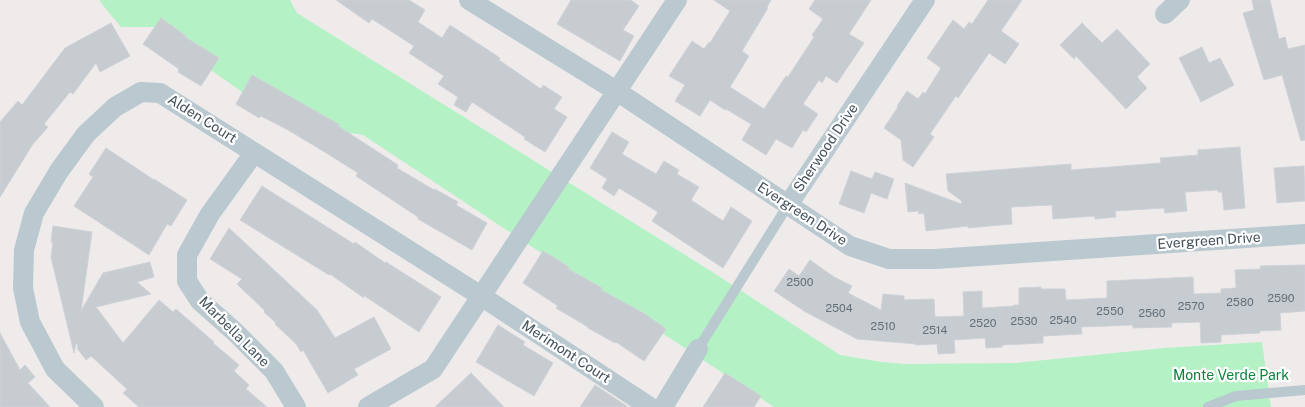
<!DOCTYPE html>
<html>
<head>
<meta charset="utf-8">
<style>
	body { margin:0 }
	canvas { display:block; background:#efebeb }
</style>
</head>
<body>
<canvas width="1305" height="407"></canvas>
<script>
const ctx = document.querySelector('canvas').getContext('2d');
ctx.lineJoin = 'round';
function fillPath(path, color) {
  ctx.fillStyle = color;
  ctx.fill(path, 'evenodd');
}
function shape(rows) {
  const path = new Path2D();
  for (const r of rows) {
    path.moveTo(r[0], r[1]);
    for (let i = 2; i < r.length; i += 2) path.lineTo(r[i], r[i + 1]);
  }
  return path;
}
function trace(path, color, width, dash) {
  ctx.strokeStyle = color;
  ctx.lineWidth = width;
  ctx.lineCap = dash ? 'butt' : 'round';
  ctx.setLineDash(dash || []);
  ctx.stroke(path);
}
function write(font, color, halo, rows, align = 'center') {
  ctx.font = font + ' "Public Sans",sans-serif';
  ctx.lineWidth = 4.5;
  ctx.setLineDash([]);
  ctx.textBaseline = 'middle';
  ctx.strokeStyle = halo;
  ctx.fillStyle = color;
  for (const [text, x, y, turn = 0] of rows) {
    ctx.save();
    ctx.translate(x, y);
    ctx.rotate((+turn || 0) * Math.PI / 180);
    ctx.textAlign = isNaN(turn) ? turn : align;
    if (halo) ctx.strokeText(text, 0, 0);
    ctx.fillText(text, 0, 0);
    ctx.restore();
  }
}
fillPath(shape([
	[100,0,290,0,297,13,706,268,840,355,882,362,905,364,1015,363,1164,348,1262,342,1271,407,774,407,363,135,287,124,201,63,175,27,121,27,101,3]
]), '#b4f2c5');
const building = shape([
	[336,0,409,0,425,10,418,22,442,38,450,25,500,58,499,60,541,89,543,85,562,97,554,109,567,117,545,152,524,139,525,137,472,102,466,112,454,105,458,97,438,84,444,76,409,53,414,46,372,19,369,23,336,0],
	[571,0,631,0,639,6,623,30,634,36,620,61,557,24,571,0],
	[714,0,771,0,767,7,768,8,742,51,749,56,730,87,764,109,786,76,788,77,814,37,812,35,823,19,809,9,815,0,871,0,849,34,864,43,837,83,826,76,822,83,819,80,803,104,818,114,806,132,803,130,792,148,776,139,766,155,742,140,751,124,726,109,725,110,710,100,700,116,675,101,685,85,669,76,692,41,704,49,709,42,710,43,730,11,714,0],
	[988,0,1022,0,1001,31,1019,44,1005,64,989,53,958,98,956,96,930,134,934,137,913,167,903,160,901,140,884,128,898,107,897,106,907,91,918,99,923,92,925,94,941,68,927,58,953,20,964,29,969,22,972,24,988,0],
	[1252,0,1270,0,1279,39,1285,37,1288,49,1305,45,1305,140,1301,141,1282,75,1264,80,1243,13,1254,10,1252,0],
	[161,18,186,36,185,37,219,58,201,86,178,72,179,69,143,44,161,18],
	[111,23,130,56,100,72,96,63,73,94,70,92,44,124,48,127,33,144,0,197,0,122,18,101,22,105,65,48,111,23],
	[1082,23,1102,43,1117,29,1150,64,1137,77,1147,88,1126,109,1076,56,1074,59,1060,45,1082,23],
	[1202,47,1209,63,1220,58,1234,85,1201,102,1179,58,1202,47],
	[252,75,340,125,338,126,398,165,397,168,434,190,435,189,458,202,456,205,487,223,472,250,418,219,418,217,356,176,358,173,328,154,288,130,261,116,259,118,236,104,252,75],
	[612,132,629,142,622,154,656,174,664,161,679,170,677,174,699,187,691,200,723,221,731,207,752,221,723,268,652,221,658,212,619,188,614,196,602,188,607,179,590,168,612,132],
	[1240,147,1245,208,1224,210,1222,192,1218,192,1218,190,1185,192,1187,211,1165,213,1164,208,1115,211,1116,217,1095,219,1095,216,1053,219,1052,205,1011,207,1012,224,968,228,968,226,926,231,924,213,919,214,918,211,908,212,905,183,961,204,962,201,948,191,946,174,1071,164,1071,170,1161,163,1160,158,1198,155,1198,150,1240,147],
	[106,148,154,180,154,179,187,200,171,226,167,224,149,255,74,206,93,177,89,174,106,148],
	[1304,166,1305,201,1277,203,1274,168,1304,166],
	[851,171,872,179,875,172,894,179,887,199,871,193,864,213,839,204,851,171],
	[262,186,354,244,355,242,385,263,386,262,441,297,419,332,363,295,364,298,330,274,329,275,240,220,262,186],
	[53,226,92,232,81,311,103,273,150,262,154,277,137,282,151,294,96,307,123,343,159,300,173,312,176,309,214,342,213,343,239,365,234,371,249,385,246,389,267,407,139,407,123,393,127,389,91,356,86,360,77,348,78,346,76,343,74,353,51,257,53,242,51,242,53,226],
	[229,228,317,310,335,338,374,317,391,349,354,369,358,375,328,393,303,350,301,352,296,344,275,324,276,323,264,312,265,311,237,284,242,279,210,259,229,228],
	[543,251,569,267,568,269,602,288,601,290,645,314,666,329,644,361,616,342,615,343,588,328,588,327,556,308,558,306,523,283,543,251],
	[810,260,834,277,852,286,848,293,881,310,883,294,904,296,904,300,934,299,935,317,964,316,963,292,982,291,982,308,1014,306,1014,305,1019,305,1019,288,1041,287,1041,289,1065,289,1066,300,1107,298,1107,281,1193,277,1194,294,1221,293,1221,289,1236,288,1235,270,1261,269,1260,266,1305,265,1305,311,1280,313,1281,330,1260,331,1260,333,1221,335,1221,342,1201,343,1200,322,1171,323,1172,327,1133,328,1133,325,1081,327,1082,334,1043,336,1043,343,1002,345,1002,347,986,348,985,338,954,340,955,353,938,354,937,344,916,345,916,344,857,339,804,311,774,291,789,269,799,276,810,260],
	[498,325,525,342,523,345,553,363,534,396,476,362,498,325],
	[0,333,20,370,25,365,35,377,28,383,50,407,0,407,0,333],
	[471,373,504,407,435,407,471,373],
	[725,373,761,396,754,407,703,407,725,373],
	[595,385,628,407,580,407,595,385]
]);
fillPath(building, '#c7ccd1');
trace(building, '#ced2d8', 1);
trace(shape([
	[698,349,788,205],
	[1208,407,1236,396,1305,390]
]), '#bac8d0', 10);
trace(shape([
	[469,0,618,92,850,246,889,259,935,259,1305,234],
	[1165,14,1180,0],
	[254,153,210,214,187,255,187,281,200,301,235,332,274,371,296,407],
	[788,205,925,0],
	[94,407,55,369,30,322,23,288,24,250,34,213,59,171,86,134,115,107,141,92,160,93,481,296,650,407],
	[368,407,433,369,677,0],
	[663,407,698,349]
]), '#bac8d0', 20);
write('11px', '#637078', null, [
	["2500",800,283],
	["2590",1281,299],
	["2580",1240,303],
	["2570",1191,307],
	["2504",839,309],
	["2550",1110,312],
	["2560",1152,314],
	["2540",1063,321],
	["2530",1024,322],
	["2520",983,324],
	["2510",883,327],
	["2514",935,331]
]);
write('14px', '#42515a', '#fff', [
	["Alden Court",202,119,32],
	["Sherwood Drive",826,148,-56],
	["Evergreen Drive",802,214,33],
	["Evergreen Drive",1209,241,-4],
	["Marbella Lane",234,332,45],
	["Merimont Court",566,352,33]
]);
write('14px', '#0f803b', '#fff', [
	["Monte Verde Park",1231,376]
]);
</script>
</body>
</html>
